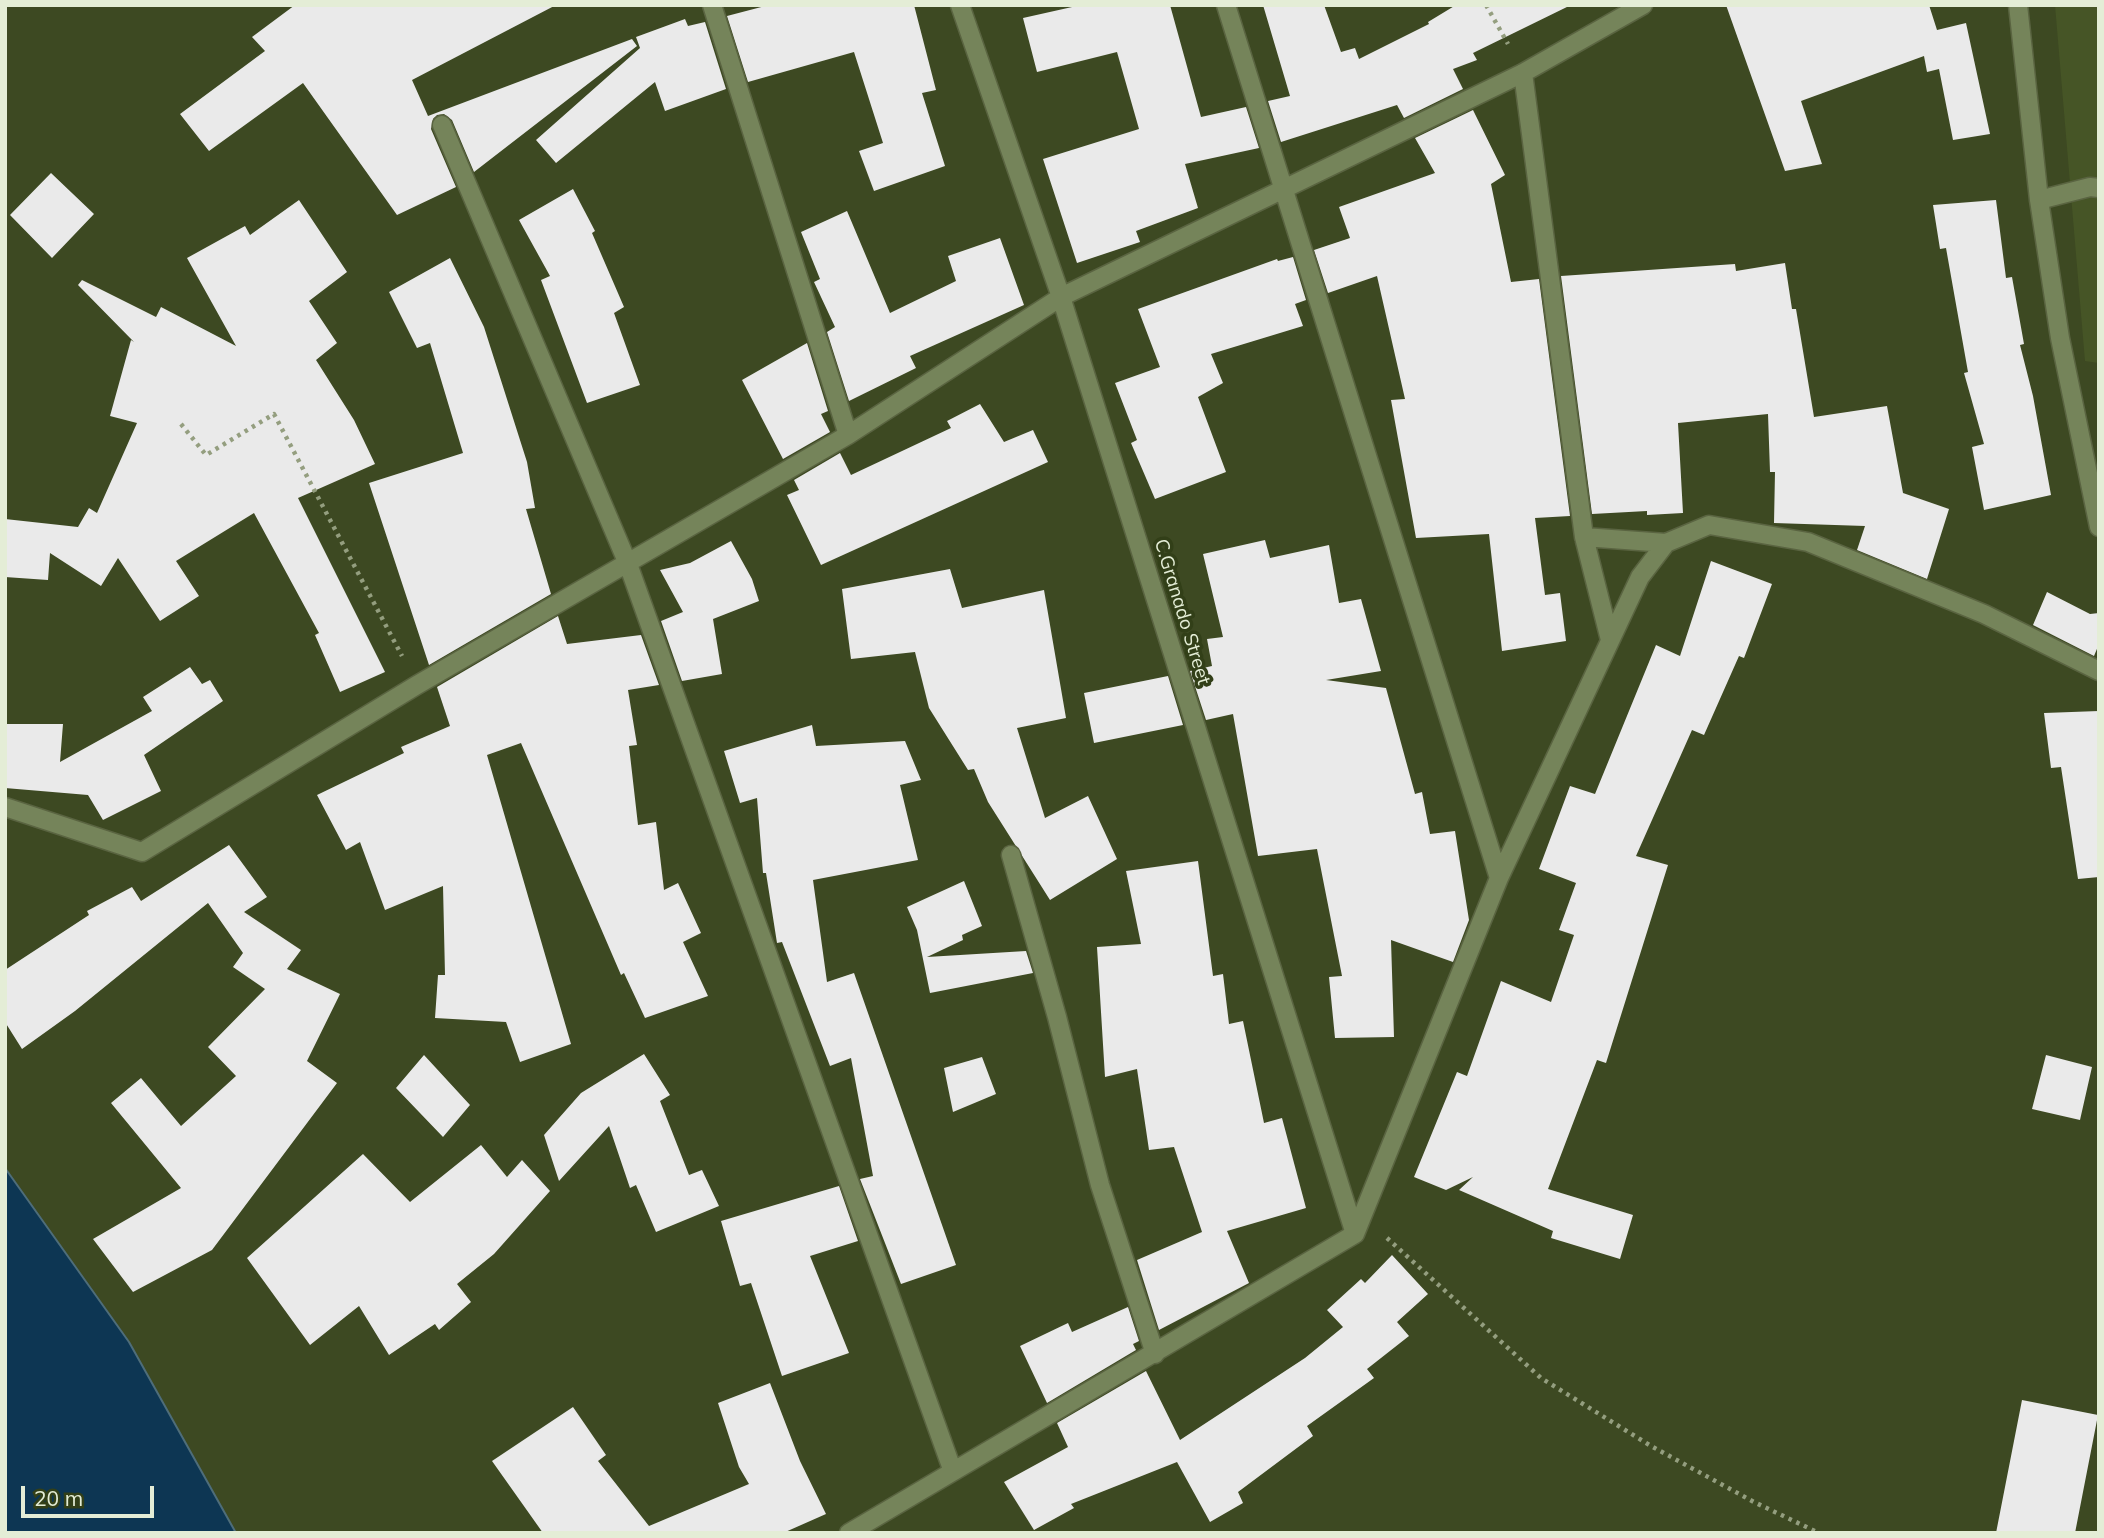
<!DOCTYPE html>
<html>
<head>
<meta charset="utf-8">
<style>
	body { margin:0 }
	#map { position:relative; width:2104px; height:1538px; overflow:hidden; background:#3d4922; font-family:Mulish,sans-serif }
	canvas { display:block }
	.frame { position:absolute; inset:0; border:7px solid #e4edd6; pointer-events:none }
	.scale { position:absolute; left:21px; top:1486px; width:133px; height:32px; box-sizing:border-box; border:4px solid #e4edd6; border-top:0; padding-left:9px; font-size:21px; line-height:24px; white-space:nowrap; color:#e4edd6; -webkit-text-stroke:5px #323f18; paint-order:stroke }
</style>
</head>
<body>
<div id="map">
<canvas width="2104" height="1538"></canvas>
<div class="frame"></div>
<div class="scale">20 m</div>
</div>
<script>
const ctx = document.querySelector('canvas').getContext('2d');
ctx.lineJoin = 'round';
function fillPath(path, color) {
  ctx.fillStyle = color;
  ctx.fill(path, 'evenodd');
}
function shape(rows) {
  const path = new Path2D();
  for (const r of rows) {
    path.moveTo(r[0], r[1]);
    for (let i = 2; i < r.length; i += 2) path.lineTo(r[i], r[i + 1]);
  }
  return path;
}
function trace(path, color, width, dash) {
  ctx.strokeStyle = color;
  ctx.lineWidth = width;
  ctx.lineCap = dash ? 'butt' : 'round';
  ctx.setLineDash(dash || []);
  ctx.stroke(path);
}
function write(font, color, halo, rows, align = 'center') {
  ctx.font = font + ' Mulish,sans-serif';
  ctx.lineWidth = 7;
  ctx.setLineDash([]);
  ctx.textBaseline = 'middle';
  ctx.strokeStyle = halo;
  ctx.fillStyle = color;
  for (const [text, x, y, turn = 0] of rows) {
    ctx.save();
    ctx.translate(x, y);
    ctx.rotate((+turn || 0) * Math.PI / 180);
    ctx.textAlign = isNaN(turn) ? turn : align;
    if (halo) ctx.strokeText(text, 0, 0);
    ctx.fillText(text, 0, 0);
    ctx.restore();
  }
}
fillPath(shape([
	[2055,5,2099,5,2099,363,2085,361]
]), '#465526');
const water = shape([
	[5,1168,129,1342,236,1533,5,1533,5,1168]
]);
fillPath(water, '#0d3653');
trace(water, '#4e6d7a', 2);
fillPath(shape([
	[295,5,556,5,412,80,428,116,632,39,637,46,474,172,452,120,444,114,437,115,433,119,431,129,456,187,397,215,303,83,209,151,180,114,265,51,252,37],
	[769,5,914,5,936,90,922,93,945,166,874,191,859,151,883,143,854,52,748,82,727,16],
	[1081,5,1170,5,1201,117,1246,107,1259,148,1185,164,1198,208,1136,231,1140,242,1077,263,1043,159,1139,129,1117,52,1037,72,1023,18],
	[1263,5,1324,5,1341,52,1355,48,1359,59,1429,24,1428,22,1456,5,1571,5,1473,53,1477,60,1453,69,1463,89,1404,118,1397,105,1281,142,1268,101,1290,96],
	[1726,5,1929,5,1937,30,1966,23,1990,134,1953,140,1939,69,1927,72,1924,56,1801,101,1822,164,1785,171],
	[685,19,688,26,705,22,726,89,665,111,655,82,556,163,536,140,640,48,636,37],
	[1473,110,1505,175,1491,184,1511,282,1539,279,1570,516,1535,518,1545,595,1560,593,1566,641,1502,651,1489,534,1416,538,1391,400,1405,399,1377,276,1328,293,1314,250,1350,238,1339,207,1435,173,1415,138],
	[51,173,94,214,52,258,10,215],
	[573,189,595,231,592,233,624,307,614,313,640,385,587,403,541,280,550,276,519,220],
	[299,200,347,272,309,301,337,343,316,360,354,420,375,464,298,498,385,672,340,692,315,635,319,633,254,513,176,561,199,596,160,621,118,558,101,586,50,553,48,580,5,577,5,519,78,527,89,508,97,513,137,423,110,416,131,340,134,342,78,285,82,280,156,317,161,307,236,346,187,258,245,226,250,235],
	[1996,200,2006,278,2012,277,2024,344,2020,345,2033,396,2051,495,1984,510,1972,447,1984,444,1964,373,1968,372,1946,248,1940,249,1933,205],
	[847,211,890,313,956,281,948,256,1000,238,1024,305,910,356,916,368,849,401,827,332,835,327,814,282,820,279,801,232],
	[1293,257,1306,300,1295,304,1303,326,1211,354,1223,383,1198,397,1226,472,1155,499,1131,443,1137,440,1115,383,1160,367,1138,309,1277,259,1278,261],
	[450,258,484,327,527,462,535,508,526,509,551,594,429,665,369,483,463,453,430,343,417,348,389,292],
	[1785,263,1792,309,1796,309,1814,417,1887,406,1903,493,1949,509,1927,579,1857,550,1865,526,1774,523,1775,472,1770,472,1768,414,1678,423,1683,513,1647,515,1647,511,1592,514,1561,276,1735,264,1736,271],
	[807,343,828,411,821,414,830,432,783,459,742,380],
	[980,404,1004,442,1033,430,1048,462,821,565,787,495,799,490,794,480,840,453,851,475,951,428,947,421],
	[1265,540,1270,558,1329,545,1339,603,1361,599,1381,671,1326,680,1386,688,1415,794,1422,792,1430,834,1455,831,1469,920,1453,962,1391,940,1394,1037,1335,1038,1329,977,1342,976,1317,849,1258,856,1233,714,1206,720,1190,671,1212,666,1207,639,1223,637,1203,554],
	[731,541,752,579,759,601,713,619,722,674,682,681,661,621,683,612,660,570,690,563],
	[1711,561,1772,584,1744,658,1739,656,1704,735,1692,730,1636,856,1668,865,1606,1063,1597,1060,1548,1189,1633,1215,1620,1259,1551,1238,1553,1231,1459,1190,1473,1177,1446,1190,1414,1177,1457,1072,1467,1076,1501,981,1551,1002,1574,935,1559,930,1576,883,1539,869,1570,786,1595,794,1656,645,1680,656],
	[950,569,962,608,1044,590,1066,718,1017,728,1045,818,1088,796,1117,859,1050,900,988,802,974,769,968,770,929,708,915,652,851,659,842,589],
	[2047,592,2090,614,2099,613,2099,644,2094,656,2033,625],
	[558,616,567,644,641,635,659,685,628,690,637,745,629,746,638,825,656,822,664,890,678,883,701,933,683,942,708,996,645,1018,624,973,621,975,521,743,487,755,571,1044,520,1062,506,1022,435,1018,438,975,445,975,443,886,385,910,360,842,346,850,317,795,404,753,401,747,450,726,437,687],
	[190,667,202,684,210,680,223,701,144,755,161,791,103,820,88,795,5,788,6,724,63,724,60,762,152,711,143,697],
	[1168,676,1183,725,1094,743,1084,693],
	[2099,711,2099,877,2078,879,2061,767,2051,768,2044,713],
	[812,725,816,746,905,741,921,780,900,785,918,860,813,880,827,982,854,973,956,1265,901,1284,860,1179,873,1176,851,1058,830,1066,782,942,777,943,766,873,763,873,757,798,740,803,724,751],
	[229,845,267,897,244,912,301,950,287,969,340,994,307,1061,337,1083,212,1250,133,1292,93,1239,181,1188,111,1103,141,1078,181,1126,236,1076,208,1047,265,989,233,967,243,953,208,903,75,1011,22,1049,5,1022,5,970,89,915,87,911,132,887,141,901],
	[1198,861,1213,976,1223,974,1229,1024,1243,1021,1264,1123,1282,1118,1306,1208,1227,1231,1249,1283,1159,1330,1137,1260,1202,1232,1174,1147,1149,1150,1137,1069,1105,1077,1097,947,1141,944,1126,871],
	[964,881,982,926,962,935,963,940,927,957,1026,951,1033,973,930,993,917,930,907,907],
	[644,1054,670,1095,660,1101,689,1175,702,1170,719,1206,656,1232,636,1185,630,1188,609,1126,559,1181,544,1135,581,1093],
	[424,1055,470,1105,443,1137,396,1088],
	[2046,1055,2092,1067,2080,1120,2032,1109],
	[982,1057,996,1094,953,1112,944,1068],
	[481,1145,507,1177,522,1160,550,1191,494,1254,457,1284,471,1302,439,1330,435,1324,389,1355,359,1306,310,1345,247,1258,363,1154,410,1202],
	[839,1186,858,1241,810,1256,849,1353,782,1376,751,1283,740,1286,721,1221],
	[1392,1255,1428,1294,1397,1322,1409,1336,1367,1369,1374,1378,1307,1426,1313,1436,1238,1492,1243,1503,1210,1522,1177,1462,1071,1504,1074,1508,1034,1530,1004,1482,1068,1447,1057,1423,1146,1371,1180,1440,1305,1358,1343,1327,1327,1310,1361,1279,1365,1283],
	[1128,1307,1139,1341,1133,1344,1136,1350,1047,1403,1020,1346,1068,1323,1072,1332],
	[770,1383,800,1461,826,1514,783,1533,543,1533,492,1461,573,1407,606,1455,598,1461,649,1526,749,1484,739,1467,718,1403],
	[2022,1400,2098,1415,2075,1533,1996,1533]
]), '#eaeaea');
const minor = shape([
	[712,5,848,435],
	[960,5,1061,297,1355,1234],
	[1226,5,1499,878],
	[2018,5,2039,200,2060,338,2099,527],
	[1523,73,1584,537,1610,640],
	[442,125,628,564,952,1469],
	[2039,200,2090,187,2099,188],
	[1584,537,1666,543],
	[5,807,142,852,417,685,848,435,1061,297,1523,73,1643,5],
	[1011,855,1057,1017,1100,1185,1155,1354],
	[849,1533,1355,1234,1499,878,1640,577,1666,543,1709,525,1808,542,1984,614,2099,671]
]);
trace(minor, '#5a6441', 21);
trace(shape([
	[1486,5,1508,44],
	[181,424,206,455,274,414,402,656],
	[1387,1238,1541,1378,1651,1446,1754,1502,1819,1533]
]), '#949e7f', 4.5, [3.5, 5]);
trace(minor, '#75845a', 18);
write('19px', '#e4edd6', '#323f18', [
	["C.Granado Street",1182,612,73]
]);
</script>
</body>
</html>
